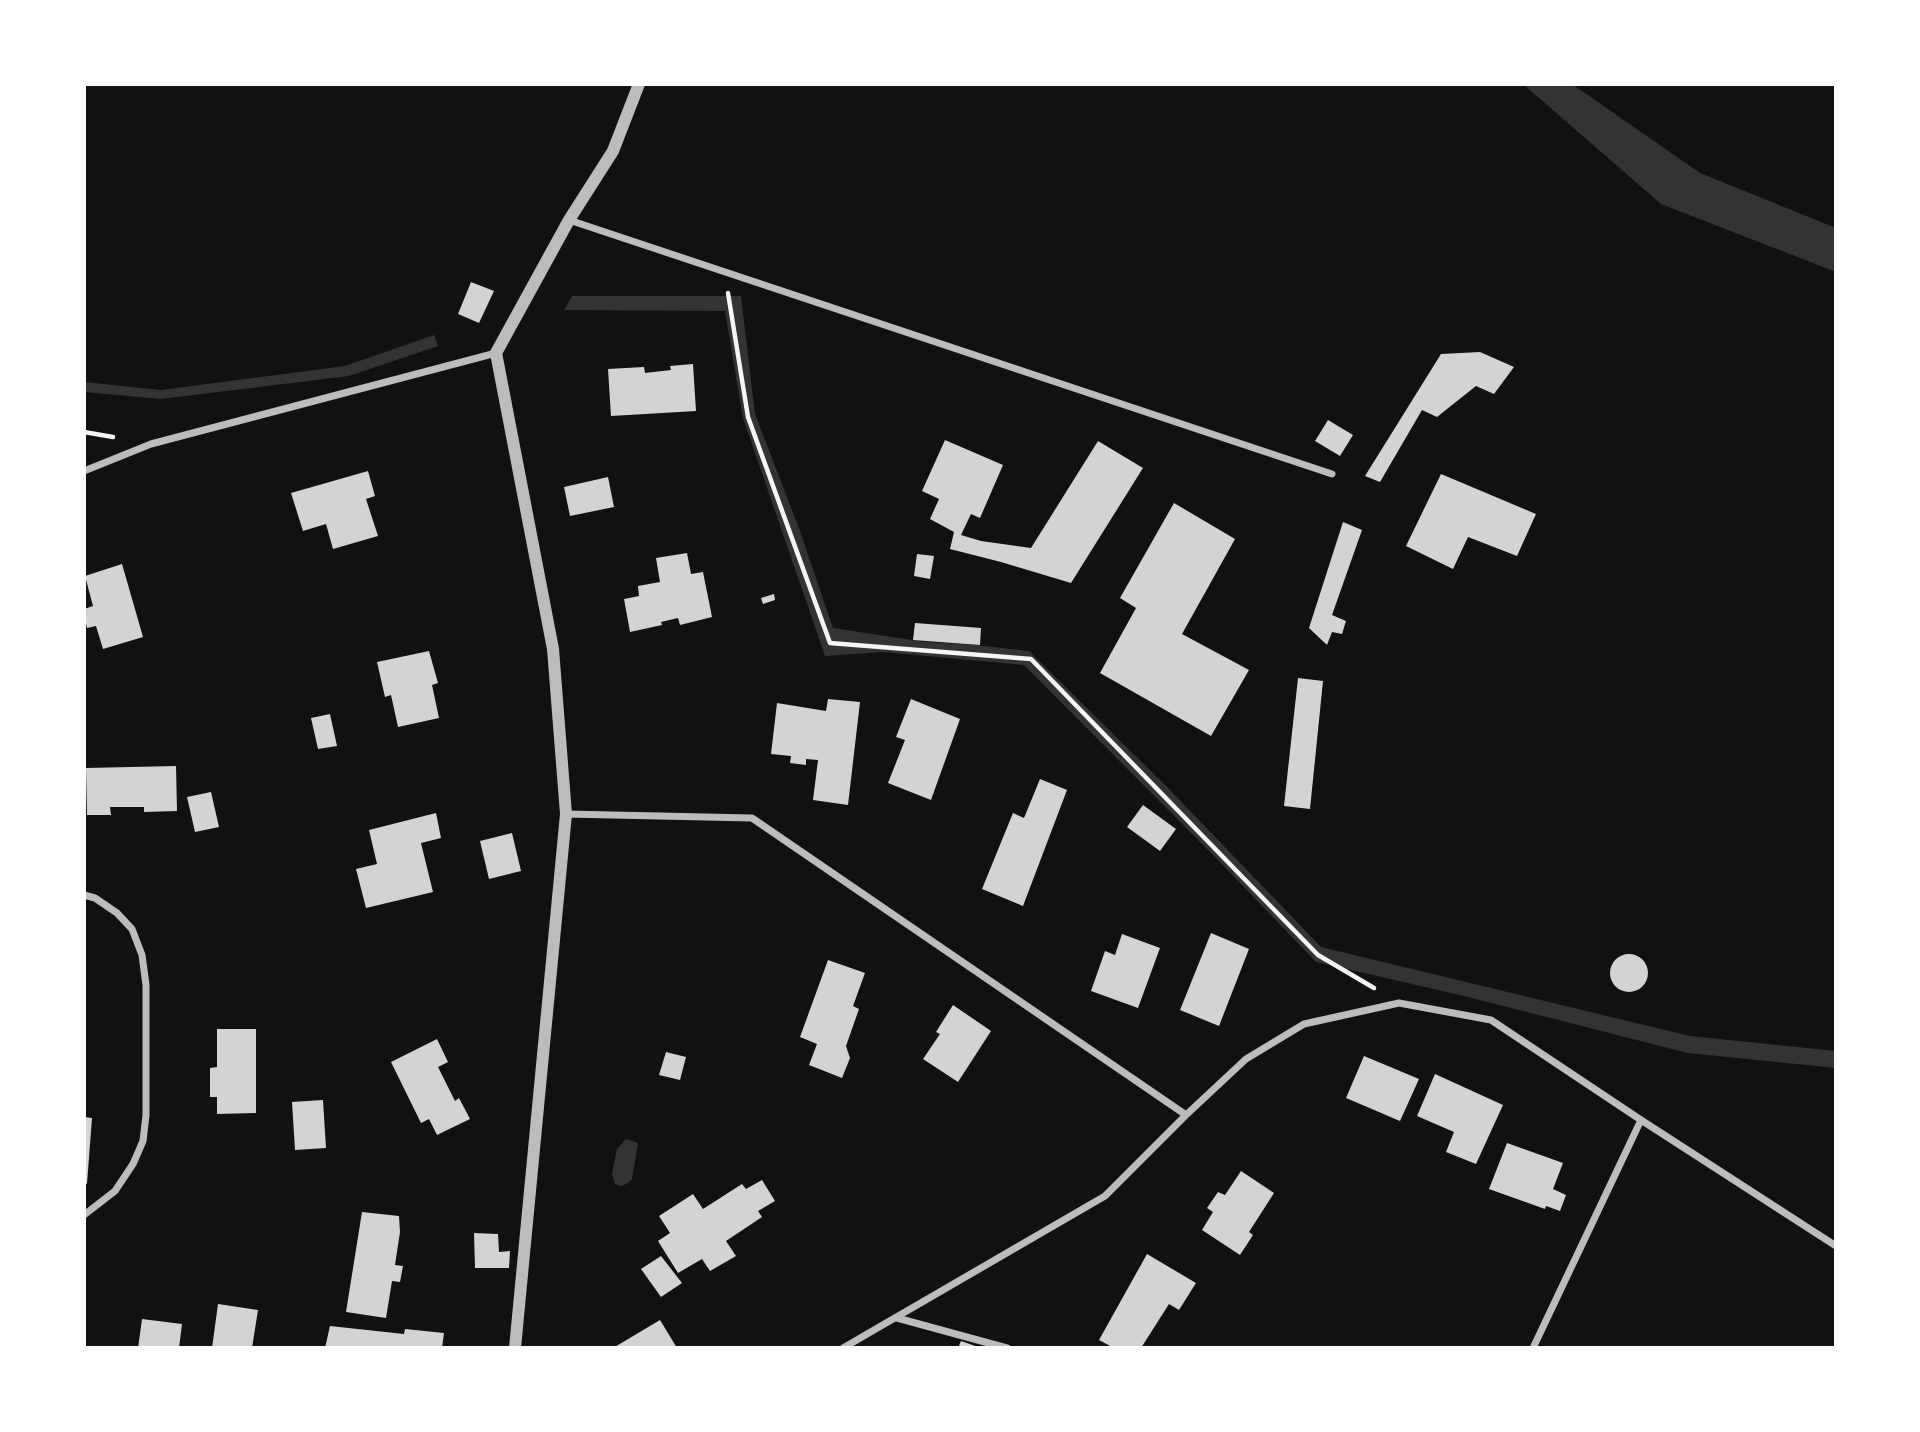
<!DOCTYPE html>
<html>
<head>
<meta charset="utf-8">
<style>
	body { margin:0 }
	#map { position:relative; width:1920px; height:1432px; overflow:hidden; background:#111; font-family:"IBM Plex Sans",sans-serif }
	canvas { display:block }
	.frame { position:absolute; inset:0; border:86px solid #fff; pointer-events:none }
</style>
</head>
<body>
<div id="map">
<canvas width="1920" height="1432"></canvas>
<div class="frame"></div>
</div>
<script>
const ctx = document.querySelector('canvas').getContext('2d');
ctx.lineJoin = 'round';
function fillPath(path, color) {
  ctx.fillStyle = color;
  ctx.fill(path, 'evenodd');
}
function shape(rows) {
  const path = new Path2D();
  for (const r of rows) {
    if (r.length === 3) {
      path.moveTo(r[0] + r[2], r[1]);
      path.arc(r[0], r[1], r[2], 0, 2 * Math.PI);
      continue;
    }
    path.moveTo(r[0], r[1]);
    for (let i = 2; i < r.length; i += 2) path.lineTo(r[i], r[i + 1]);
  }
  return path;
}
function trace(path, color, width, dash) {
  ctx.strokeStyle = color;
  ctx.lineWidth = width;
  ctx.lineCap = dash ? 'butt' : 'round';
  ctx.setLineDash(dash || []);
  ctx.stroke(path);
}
fillPath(shape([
	[1523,84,1572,84,1700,173,1836,228,1836,272,1661,204],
	[572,296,741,296,755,414,800,531,833,628,925,642,976,645,1029,651,1170,790,1321,947,1690,1036,1836,1051,1836,1068,1688,1053,1460,995,1316,962,1216,858,1024,665,883,652,825,656,743,418,725,311,564,310],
	[434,335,438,346,349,376,161,399,84,392,84,382,161,390,345,366],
	[626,1139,638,1143,632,1179,628,1183,622,1186,615,1184,612,1174,617,1149]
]), '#333');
fillPath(shape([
	[471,282,494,291,479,323,458,314],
	[1480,352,1514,367,1494,394,1476,386,1437,417,1422,410,1380,482,1365,476,1441,354],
	[693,364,696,411,611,416,608,369,644,367,645,373,671,370,670,366],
	[1328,420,1353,435,1340,456,1315,441],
	[945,440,1003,465,980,518,971,514,961,535,981,541,1031,548,1098,441,1143,468,1071,583,1001,562,950,549,954,532,930,519,939,499,922,491],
	[368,471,375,496,366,499,378,536,333,549,326,524,303,531,291,493],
	[1441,474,1536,514,1517,556,1468,537,1453,569,1406,546],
	[608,477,614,507,570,516,564,487],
	[1174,503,1235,539,1182,634,1249,670,1211,736,1100,673,1136,608,1120,598],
	[1343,522,1362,530,1332,615,1346,621,1342,634,1332,632,1327,645,1309,628],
	[687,553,691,574,703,572,712,617,680,625,678,618,661,622,662,625,630,632,624,599,639,596,638,586,660,582,656,558],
	[917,554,934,556,930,579,914,576],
	[122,564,143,637,103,649,96,626,87,628,84,616,84,609,93,606,85,576],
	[774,594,775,600,763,604,761,598],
	[915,623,981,628,980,645,913,640],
	[429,651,438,683,432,685,439,718,398,727,391,695,385,697,377,662],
	[1298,678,1323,681,1310,809,1284,806],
	[828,699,860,702,848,805,813,800,818,760,806,759,806,765,790,763,791,756,771,754,777,703,826,711],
	[911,699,960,719,931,800,888,783,905,740,896,737],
	[330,714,337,746,318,749,311,718],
	[176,766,177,811,144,812,144,807,110,807,111,815,87,815,86,768],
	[1040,779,1067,790,1023,906,982,889,1013,813,1024,818],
	[211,792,219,827,195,832,187,797],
	[1143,805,1176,829,1160,851,1127,827],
	[436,813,441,838,421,843,433,892,366,908,356,869,377,864,369,830],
	[512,833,521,871,489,879,480,841],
	[1211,933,1249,949,1219,1026,1180,1010],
	[1122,934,1160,948,1138,1008,1091,991,1105,951,1115,955],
	[1629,973,19],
	[828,960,865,973,853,1006,859,1009,846,1046,850,1058,842,1078,809,1065,817,1044,800,1037],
	[953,1005,991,1031,958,1082,923,1059,940,1034,936,1032],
	[217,1029,256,1029,256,1113,217,1114,217,1097,210,1097,210,1068,217,1067],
	[437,1039,448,1062,438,1067,455,1101,459,1098,470,1119,437,1135,429,1119,421,1123,391,1062],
	[666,1052,686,1057,680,1080,659,1075],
	[1364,1056,1419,1079,1400,1121,1346,1098],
	[1435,1074,1503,1105,1476,1164,1446,1152,1454,1132,1417,1116],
	[323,1100,326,1148,295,1150,292,1102],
	[84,1117,92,1118,87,1184,84,1183],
	[1507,1143,1563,1163,1553,1189,1566,1195,1560,1211,1546,1206,1545,1209,1489,1189],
	[1241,1171,1274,1193,1249,1232,1253,1235,1240,1255,1202,1230,1213,1212,1207,1208,1218,1192,1225,1195],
	[762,1180,775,1201,758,1211,762,1217,726,1241,736,1256,710,1271,702,1259,678,1273,658,1241,670,1233,659,1216,693,1194,703,1209,742,1184,746,1189],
	[362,1212,399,1216,400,1232,395,1265,403,1266,400,1282,392,1281,386,1318,346,1312],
	[474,1233,498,1234,499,1252,510,1251,509,1268,475,1268],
	[1147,1254,1196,1283,1179,1310,1169,1304,1141,1348,1114,1348,1099,1340],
	[661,1256,682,1283,661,1297,641,1269],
	[218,1304,258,1310,252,1348,212,1348],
	[142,1319,182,1324,179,1348,138,1348],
	[660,1320,677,1348,613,1348],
	[330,1326,404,1334,405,1329,444,1333,442,1348,325,1348],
	[961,1341,981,1348,958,1348]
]), '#d3d3d3');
trace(shape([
	[728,293,748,417,830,643,1031,659,1318,955,1374,988],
	[84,432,113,437]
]), '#f5f5f5', 4.5);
trace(shape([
	[569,220,1332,474],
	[84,471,151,444,496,353],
	[566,814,752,818,1186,1115],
	[84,895,95,898,117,913,132,929,142,955,146,985,146,1115,143,1141,133,1164,115,1191,84,1215],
	[897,1318,1007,1348],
	[843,1348,1105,1196,1186,1115,1246,1059,1304,1024,1399,1003,1491,1020,1641,1120,1836,1246],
	[1533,1348,1641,1120]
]), '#bcbcbc', 7);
trace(shape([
	[515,1348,566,814,553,649,496,353,569,220,613,151,639,84]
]), '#bcbcbc', 12);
</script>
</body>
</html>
